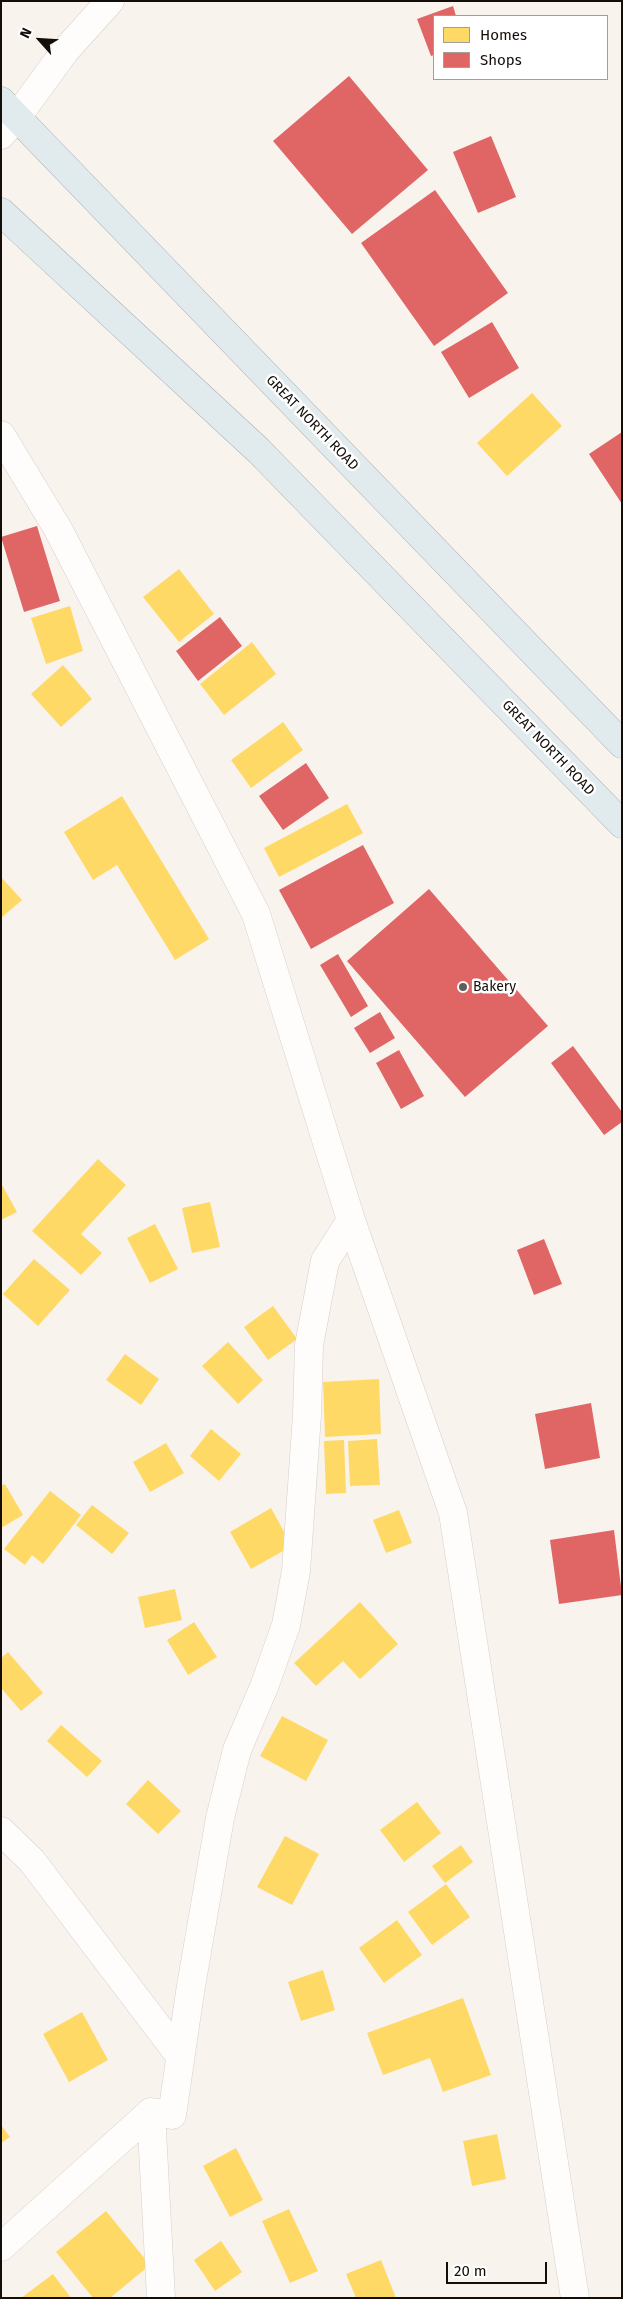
<!DOCTYPE html>
<html>
<head>
<meta charset="utf-8">
<style>
	body { margin:0 }
	#map { position:relative; width:623px; height:2299px; overflow:hidden; background:#f9f3ee; font-family:"Fira Sans",sans-serif }
	canvas { display:block }
	.frame { position:absolute; inset:0; border:2px solid #140e0a; pointer-events:none }
	.legend { position:absolute; left:433px; top:15px; width:175px; height:65px; box-sizing:border-box; background:#fff; border:1px solid #a19f9d; margin:0; padding:6px 9px; list-style:none; font-size:15px; color:#140e0a }
	.legend li { display:flex; align-items:center; gap:10px; height:25px }
	.legend b { width:25px; border:1px solid #a19f9d }
	.north { position:absolute; left:15px; top:15px; width:50px; height:50px; -webkit-text-stroke:4px #fff; paint-order:stroke; rotate:296deg; font-size:14px; font-weight:700; line-height:20px; text-align:center; color:#140e0a }
	.north::after { content:''; display:block; margin:auto; width:18px; height:22px; background:#140e0a; clip-path:polygon(50% 0,100% 100%,50% 72%,0 100%) }
	.scale { position:absolute; left:446px; top:2262px; width:101px; height:22px; box-sizing:border-box; border:2px solid #140e0a; border-top:0; padding-left:6px; font-size:15px; line-height:18px; white-space:nowrap; color:#140e0a; -webkit-text-stroke:4px #fff; paint-order:stroke }
</style>
</head>
<body>
<div id="map">
<canvas width="623" height="2299"></canvas>
<div class="frame"></div>
<ul class="legend">
<li><b style="height:14px;background:#ffd966"></b>Homes</li>
<li><b style="height:14px;background:#e06666"></b>Shops</li>
</ul>
<div class="north">N</div>
<div class="scale">20 m</div>
</div>
<script>
const ctx = document.querySelector('canvas').getContext('2d');
ctx.lineJoin = 'round';
function fillPath(path, color) {
  ctx.fillStyle = color;
  ctx.fill(path, 'evenodd');
}
function shape(rows) {
  const path = new Path2D();
  for (const r of rows) {
    path.moveTo(r[0], r[1]);
    for (let i = 2; i < r.length; i += 2) path.lineTo(r[i], r[i + 1]);
  }
  return path;
}
function trace(path, color, width, dash) {
  ctx.strokeStyle = color;
  ctx.lineWidth = width;
  ctx.lineCap = dash ? 'butt' : 'round';
  ctx.setLineDash(dash || []);
  ctx.stroke(path);
}
function write(font, color, halo, rows, align = 'center') {
  ctx.font = font + ' "Fira Sans",sans-serif';
  ctx.lineWidth = 5;
  ctx.setLineDash([]);
  ctx.textBaseline = 'middle';
  ctx.strokeStyle = halo;
  ctx.fillStyle = color;
  for (const [text, x, y, turn = 0] of rows) {
    ctx.save();
    ctx.translate(x, y);
    ctx.rotate((+turn || 0) * Math.PI / 180);
    ctx.textAlign = isNaN(turn) ? turn : align;
    if (halo) ctx.strokeText(text, 0, 0);
    ctx.fillText(text, 0, 0);
    ctx.restore();
  }
}
fillPath(shape([
	[532,393,562,426,507,476,477,443],
	[179,569,214,614,179,642,143,597],
	[70,606,83,651,46,664,31,618],
	[252,642,276,674,224,715,200,684],
	[63,665,92,699,61,727,31,694],
	[283,722,303,750,251,788,231,760],
	[122,796,209,939,175,960,117,865,93,880,64,832],
	[347,804,363,833,279,877,264,848],
	[1,877,22,900,1,918],
	[98,1159,126,1185,81,1234,102,1253,81,1275,32,1231],
	[1,1183,17,1212,1,1220],
	[210,1202,220,1247,192,1253,182,1208],
	[155,1224,178,1269,150,1283,127,1238],
	[34,1259,70,1290,38,1326,3,1294],
	[273,1306,297,1339,268,1360,244,1327],
	[228,1342,263,1380,238,1404,202,1366],
	[125,1354,159,1379,141,1405,106,1380],
	[379,1379,381,1434,325,1437,323,1382],
	[211,1429,241,1454,219,1481,190,1456],
	[377,1439,380,1485,350,1486,348,1441],
	[344,1440,346,1493,326,1494,324,1441],
	[166,1443,184,1473,150,1492,133,1462],
	[5,1484,23,1515,1,1528,1,1486],
	[50,1491,81,1515,43,1564,32,1555,25,1565,4,1549],
	[92,1505,129,1533,112,1554,76,1525],
	[271,1508,292,1546,251,1569,230,1532],
	[399,1510,412,1543,386,1553,373,1520],
	[175,1589,182,1620,145,1628,138,1597],
	[360,1602,398,1644,360,1679,343,1661,316,1686,294,1663],
	[194,1622,217,1657,188,1675,167,1640],
	[8,1652,43,1693,21,1711,1,1688,1,1658],
	[282,1716,328,1740,306,1781,260,1756],
	[61,1725,102,1761,87,1777,47,1741],
	[148,1780,181,1811,158,1834,126,1804],
	[417,1802,441,1833,404,1862,380,1830],
	[285,1836,319,1854,292,1905,257,1887],
	[461,1845,473,1862,445,1883,432,1866],
	[446,1884,470,1917,432,1945,408,1912],
	[397,1920,422,1955,384,1983,359,1948],
	[323,1970,335,2010,301,2021,288,1982],
	[463,1998,491,2075,443,2092,430,2058,383,2075,367,2033],
	[82,2012,108,2060,69,2082,43,2034],
	[1,2125,10,2137,1,2143],
	[497,2134,506,2179,472,2186,463,2141],
	[236,2148,263,2200,230,2217,203,2166],
	[289,2209,318,2271,290,2283,262,2221],
	[106,2211,150,2265,110,2298,93,2298,56,2252],
	[221,2241,242,2272,215,2291,194,2260],
	[381,2260,396,2298,356,2298,346,2274],
	[53,2274,71,2298,21,2298]
]), '#ffd966');
fillPath(shape([
	[453,6,456,16,434,16,434,55,431,56,417,19],
	[349,76,428,170,352,234,273,141],
	[491,136,516,197,478,213,453,152],
	[435,190,508,293,434,346,361,243],
	[492,322,519,368,469,398,441,352],
	[622,432,622,504,589,454],
	[37,526,60,601,24,612,1,537],
	[220,617,242,646,198,681,176,651],
	[306,763,329,798,283,830,259,796],
	[363,845,394,903,311,949,279,890],
	[429,889,548,1026,465,1097,347,961],
	[338,954,368,1006,351,1017,320,965],
	[380,1012,395,1038,370,1053,354,1028],
	[573,1046,622,1112,622,1122,604,1135,551,1063],
	[399,1050,424,1096,401,1109,376,1063],
	[544,1239,562,1284,534,1295,517,1250],
	[591,1403,600,1458,545,1469,535,1414],
	[614,1530,622,1595,559,1604,550,1540]
]), '#e06666');
const minor = shape([
	[1,435,58,529,256,914,351,1220,453,1513,575,2298],
	[1,1831,32,1861,180,2056],
	[1,2247,151,2112],
	[161,2298,151,2112,172,2115,190,1992,220,1818,237,1750,264,1687,286,1625,296,1571,307,1415,309,1345,325,1261,351,1220]
]);
const secondary = shape([
	[1,135,17,117,65,51,110,1]
]);
const trunk = shape([
	[1,101,622,744],
	[1,212,259,451,622,824]
]);
trace(minor, '#d5cfca', 29);
trace(secondary, '#d5cfca', 29);
trace(trunk, '#a8b1b4', 29);
trace(minor, '#fefdfc', 28);
trace(secondary, '#fefdfc', 28);
trace(trunk, '#e1eaed', 28);
for (const [x, y, r, color] of [
	[463,987,5,"#645e5a"]
]) {
  const dot = new Path2D();
  dot.arc(x, y, r, 0, 2 * Math.PI);
  ctx.fillStyle = color;
  ctx.fill(dot);
  trace(dot, '#fff', 2);
}
write('14px', '#140e0a', '#fff', [
	["GREAT NORTH ROAD",312,423,46],
	["GREAT NORTH ROAD",548,748,46]
]);
write('14px', '#140e0a', '#fff', [
	["Bakery",473,987]
], 'left');
</script>
</body>
</html>
